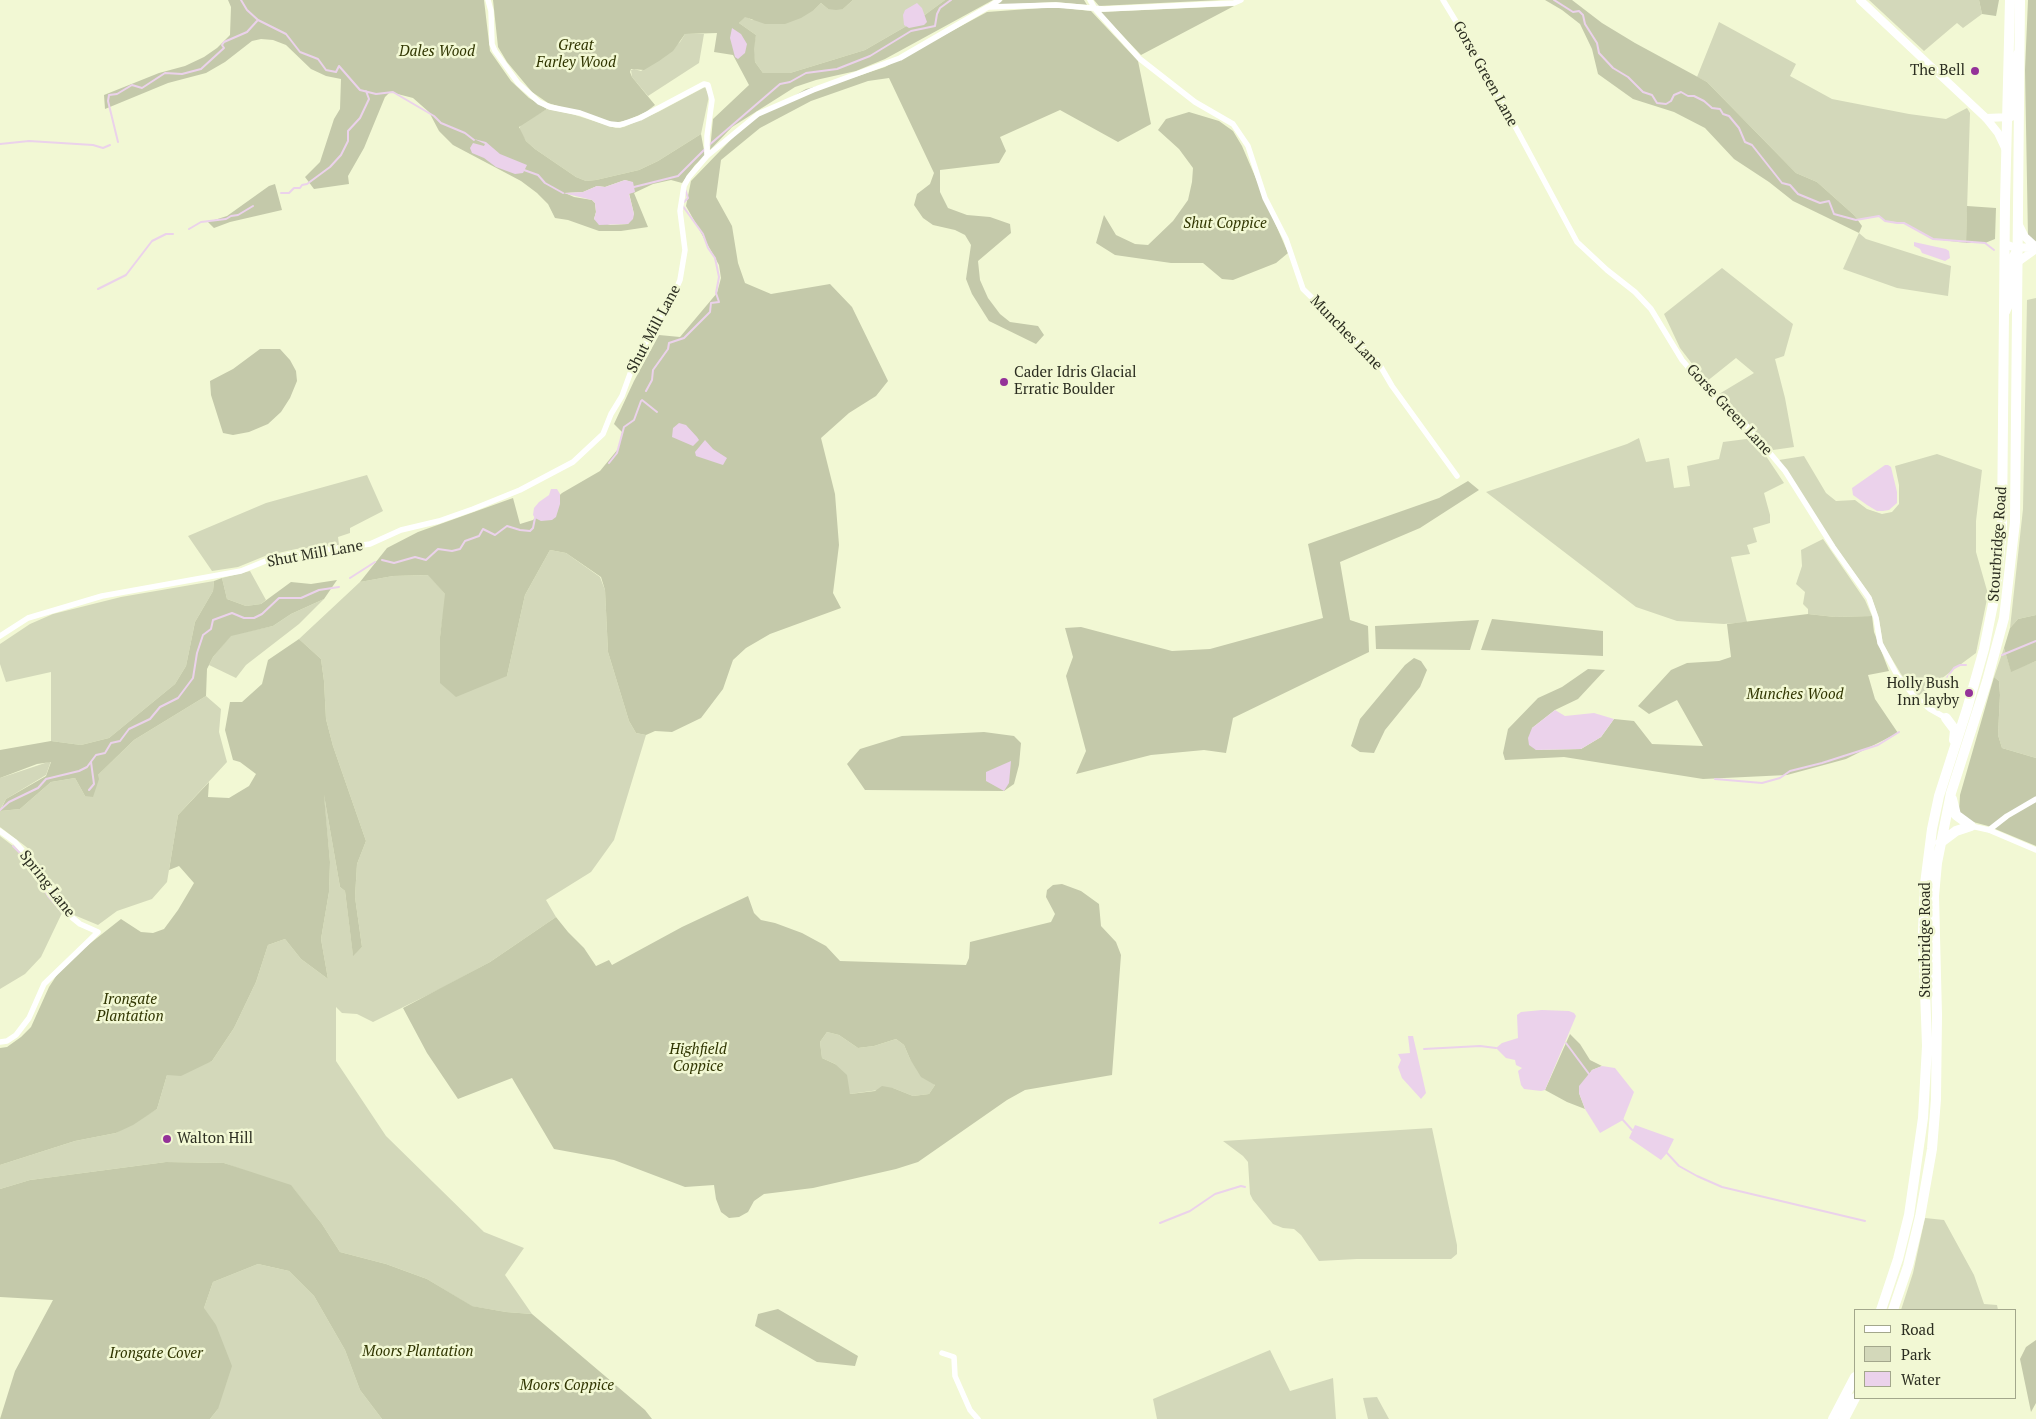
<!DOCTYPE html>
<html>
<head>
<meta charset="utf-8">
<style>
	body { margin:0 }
	#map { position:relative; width:2036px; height:1419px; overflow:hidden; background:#f2f8d4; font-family:"PT Serif",serif }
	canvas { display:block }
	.legend { position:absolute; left:1854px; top:1309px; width:162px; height:90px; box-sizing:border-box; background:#f2f8d4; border:1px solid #a3a78c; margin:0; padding:6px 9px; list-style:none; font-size:15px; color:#2c2e21 }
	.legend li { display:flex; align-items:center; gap:10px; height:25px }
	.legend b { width:25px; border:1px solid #a3a78c }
</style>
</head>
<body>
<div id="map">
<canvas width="2036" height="1419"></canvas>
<ul class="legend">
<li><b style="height:6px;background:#fff"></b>Road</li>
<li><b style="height:14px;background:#d3d8ba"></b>Park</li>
<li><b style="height:14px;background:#ebd2eb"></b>Water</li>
</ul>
</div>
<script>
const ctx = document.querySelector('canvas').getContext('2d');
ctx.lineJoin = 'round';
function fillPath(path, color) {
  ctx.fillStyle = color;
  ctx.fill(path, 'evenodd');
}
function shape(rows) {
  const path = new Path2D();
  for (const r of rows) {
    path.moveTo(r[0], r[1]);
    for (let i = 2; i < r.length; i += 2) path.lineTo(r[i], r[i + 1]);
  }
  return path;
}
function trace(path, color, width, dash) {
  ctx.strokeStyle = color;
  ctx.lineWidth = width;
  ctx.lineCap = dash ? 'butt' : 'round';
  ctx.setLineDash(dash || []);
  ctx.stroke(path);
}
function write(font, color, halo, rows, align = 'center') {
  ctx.font = font + ' "PT Serif",serif';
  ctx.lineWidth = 5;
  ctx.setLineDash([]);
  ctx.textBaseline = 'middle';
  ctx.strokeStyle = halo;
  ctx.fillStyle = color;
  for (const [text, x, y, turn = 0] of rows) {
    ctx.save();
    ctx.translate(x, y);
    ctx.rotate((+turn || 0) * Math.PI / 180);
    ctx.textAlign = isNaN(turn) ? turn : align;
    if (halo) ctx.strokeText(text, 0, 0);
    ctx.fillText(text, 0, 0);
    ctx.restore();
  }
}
fillPath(shape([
	[853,0,945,0,922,17,865,50,790,73,763,73,755,62,753,49,756,35,739,23,745,16,752,20,814,10,821,3,828,9,843,9],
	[1869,0,1979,0,1982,14,1963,28,1957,23,1924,51],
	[1719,22,1796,64,1790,76,1832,99,1909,114,1946,119,1967,108,1970,113,1966,243,1933,239,1904,223,1885,221,1879,216,1857,220,1854,215,1817,182,1796,173,1707,82,1697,77],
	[685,34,704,34,699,63,648,96,632,77,631,70,634,69,641,71,680,42],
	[705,87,709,96,701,134,658,161,639,170,596,180,586,181,576,177,535,149,526,141,519,130,521,124,547,109,572,114,616,128,624,127,658,112],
	[1859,233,1866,239,1951,266,1948,296,1897,288,1843,269],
	[1722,268,1793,324,1784,356,1775,359,1785,398,1794,447,1773,450,1719,394,1754,373,1736,358,1706,382,1680,348,1664,314],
	[2036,298,2036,615,2018,619,2010,628,2023,509,2027,300],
	[1639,438,1646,462,1669,458,1674,488,1690,486,1687,466,1719,459,1723,442,1754,438,1784,483,1764,493,1770,515,1770,523,1753,528,1757,542,1747,545,1750,554,1731,557,1747,622,1724,624,1677,621,1636,607,1486,492,1627,444],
	[1937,454,1982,470,1976,521,1976,552,1988,594,1976,653,1918,696,1901,674,1883,644,1879,619,1871,596,1835,546,1779,460,1804,456,1826,493,1836,501,1855,500,1867,509,1882,514,1892,512,1899,504,1899,485,1895,466],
	[367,475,383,511,350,528,350,533,338,537,339,545,296,549,265,556,238,567,212,571,188,536,266,503],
	[1823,539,1865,600,1872,616,1835,617,1808,614,1808,609,1803,604,1805,592,1796,584,1802,566,1801,550],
	[550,550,566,553,600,577,605,590,608,652,629,721,636,733,646,735,614,840,591,872,546,900,556,917,490,962,440,989,373,1022,357,1014,342,1013,336,1007,336,1061,386,1136,484,1232,524,1248,505,1275,532,1314,506,1312,471,1306,427,1279,386,1264,340,1252,322,1224,293,1188,224,1163,166,1162,30,1180,0,1189,0,1165,75,1141,116,1133,157,1109,167,1075,212,1061,234,1028,256,982,268,945,285,939,301,959,328,979,321,939,329,892,330,862,323,789,340,887,345,891,353,955,362,947,355,897,357,864,366,841,333,746,326,719,324,681,321,659,299,639,360,582,393,576,429,575,446,595,440,637,507,676,525,595],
	[250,571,266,600,261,604,246,606,227,599,222,578],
	[214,581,213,591,195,622,186,666,175,684,109,738,81,745,51,741,51,672,6,682,0,664,0,644,30,624,53,614,121,597],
	[324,599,299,624,246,665,236,678,209,665,213,657,231,635,273,626,291,614],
	[2004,648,2011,671,2036,661,2036,758,2002,748,1998,735,2000,695,1999,681,1994,677],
	[206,696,221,709,219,732,227,762,178,815,167,882,152,899,117,911,98,925,74,915,57,895,29,849,0,827,0,811,20,809,51,782,75,778,85,796,98,775,134,740],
	[51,761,46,775,6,799,0,810,0,778],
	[0,836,21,852,48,897,62,913,41,957,25,974,0,989],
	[827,1032,839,1035,858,1048,874,1046,896,1039,904,1045,910,1059,935,1085,929,1094,913,1096,893,1088,850,1094,835,1064,822,1058,820,1042],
	[1432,1128,1457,1245,1457,1254,1451,1259,1357,1259,1319,1261,1301,1235,1294,1229,1283,1228,1273,1224,1253,1200,1250,1194,1248,1162,1243,1156,1223,1141],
	[1925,1218,1944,1220,1974,1275,1984,1304,1997,1305,1998,1310,1901,1310,1913,1273],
	[258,1264,289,1271,314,1296,345,1350,360,1390,382,1419,210,1419,218,1409,204,1308,213,1282],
	[1270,1350,1290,1391,1333,1378,1336,1419,1157,1419,1153,1399],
	[1377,1397,1389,1419,1368,1419,1363,1398]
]), '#d3d8ba');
fillPath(shape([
	[228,0,484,0,490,51,511,81,529,98,547,109,519,127,526,141,535,149,576,177,586,181,596,180,639,170,658,161,701,134,705,156,695,165,682,183,671,180,653,184,634,193,648,227,621,231,599,231,568,220,555,218,548,204,537,193,521,181,453,145,439,131,429,112,413,98,390,92,385,97,364,148,348,176,349,184,314,189,305,177,320,162,334,119,340,109,341,79,326,76,311,69,286,45,273,40,261,39,252,41,225,62,206,73,168,83,105,109,104,95,159,73,185,66,204,57,217,48,230,35,231,7],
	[625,180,631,182,634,192,629,193,634,214,628,224,610,225,594,219,596,212,595,203,592,200,574,197,565,193,583,192,597,186,605,187],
	[493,0,853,0,843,9,836,10,828,9,821,3,814,10,801,18,785,24,765,24,745,17,739,23,756,35,754,49,755,62,763,73,790,73,865,50,922,17,945,0,993,0,885,59,856,71,816,80,795,87,732,127,710,150,713,119,749,85,733,55,714,52,717,33,685,34,673,51,659,61,644,70,631,69,630,72,632,77,655,105,646,112,628,120,614,123,548,103,532,92,507,62,498,47],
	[1003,0,1084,0,1087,5,1055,2,995,5],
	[1094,0,1221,0,1099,6],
	[1545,0,1572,0,1602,23,1635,43,1707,82,1796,173,1817,182,1854,215,1862,226,1859,233,1793,201,1769,182,1734,159,1705,128,1674,112,1633,99,1598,74,1592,49,1580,24,1562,10],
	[1979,0,1999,0,1996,16,1982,14],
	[2028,0,2036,0,2036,242,2028,238,2025,70],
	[1234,6,1141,55,1100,12],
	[1055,7,1091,11,1138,61,1151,124,1118,142,1060,110,1000,137,1006,151,999,163,940,170,940,192,948,208,967,215,990,217,1010,224,1011,233,978,261,980,280,988,298,1000,314,1010,322,1038,326,1044,335,1036,344,989,321,972,294,966,279,971,245,965,235,955,230,933,225,923,218,914,205,917,194,930,184,934,173,889,78,868,81,811,101,760,128,721,160,716,197,732,226,738,263,745,283,771,294,830,284,852,307,888,381,876,396,849,413,821,438,835,494,839,545,833,593,841,608,770,634,746,648,733,660,723,689,701,718,672,732,655,731,646,735,636,733,629,721,608,652,605,590,601,577,566,553,550,550,525,595,507,676,456,697,440,683,440,637,445,594,428,575,393,576,360,582,387,548,418,532,513,498,520,524,533,520,562,493,600,471,618,449,622,432,614,424,634,381,659,335,680,337,717,293,721,278,719,265,686,206,691,181,747,123,806,89,855,77,885,67,987,12],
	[1189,112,1219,121,1233,131,1242,146,1288,253,1276,263,1233,280,1222,279,1203,263,1171,263,1115,255,1096,243,1104,215,1116,235,1135,244,1148,245,1173,221,1188,200,1192,182,1193,168,1179,149,1158,130,1166,119],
	[275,184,282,210,230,222,214,228,208,222,227,216,269,186],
	[1967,206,1996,208,1995,239,1985,243,1966,243],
	[260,349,280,349,290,360,296,371,297,381,290,398,281,412,268,424,249,432,233,435,223,433,211,395,210,381,233,369],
	[1468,481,1479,490,1420,528,1340,562,1350,620,1368,626,1369,652,1233,718,1226,753,1204,750,1151,755,1076,774,1086,751,1066,676,1073,657,1065,628,1081,627,1172,651,1210,649,1323,618,1308,544,1439,498],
	[222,578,227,599,246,606,261,604,291,582,311,584,337,580,324,599,291,614,273,626,231,636,213,657,207,669,206,696,134,740,98,775,99,779,93,797,85,796,75,778,51,782,20,809,0,811,6,799,46,776,51,762,37,764,0,778,0,750,51,741,81,745,109,738,175,684,186,666,195,622,213,591,214,581],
	[1808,614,1835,617,1872,616,1874,632,1889,671,1868,675,1875,699,1898,733,1846,759,1787,775,1703,779,1564,757,1505,760,1503,753,1508,729,1538,698,1562,687,1588,669,1605,670,1578,699,1555,710,1532,728,1536,750,1581,749,1601,737,1614,719,1634,721,1652,744,1703,746,1677,700,1649,714,1638,706,1671,670,1687,663,1719,661,1731,657,1727,624],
	[2036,615,2036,661,2011,672,2004,648,2010,628,2018,619],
	[1492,619,1603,631,1603,656,1481,650],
	[1479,620,1470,650,1376,649,1375,626],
	[299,639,321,659,324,681,326,719,333,746,366,841,357,864,355,897,362,947,353,956,345,891,340,887,324,795,330,862,329,892,321,939,328,979,301,959,285,939,268,945,256,982,234,1028,212,1061,181,1076,167,1075,157,1109,133,1125,116,1133,75,1141,0,1165,0,1048,7,1047,21,1037,31,1027,49,987,64,964,121,919,141,932,153,933,164,929,178,910,194,883,179,866,169,870,178,815,209,782,208,797,229,798,249,786,256,774,240,762,233,760,225,730,230,702,242,702,262,684,268,660],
	[1414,658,1421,661,1427,670,1420,687,1385,730,1374,753,1360,752,1351,746,1360,719,1405,665],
	[1994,677,1999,681,2000,695,1998,735,2002,748,2036,758,2036,846,1988,826,1962,819,1959,812,1960,795],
	[984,732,1014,736,1021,743,1019,765,1014,784,1004,791,865,790,847,764,860,749,902,736],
	[1062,884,1081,891,1099,904,1101,926,1116,942,1121,955,1112,1075,1025,1090,1007,1100,918,1162,896,1169,813,1188,764,1194,754,1201,748,1212,739,1217,729,1218,721,1212,716,1199,714,1185,685,1187,614,1160,554,1149,512,1078,458,1099,427,1053,403,1008,490,962,556,917,568,932,584,948,596,966,609,960,612,965,682,927,748,896,754,913,761,920,775,923,802,933,826,946,840,961,966,965,969,958,970,942,1051,922,1055,914,1046,897,1047,890,1053,885],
	[827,1032,839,1035,858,1048,874,1046,896,1039,904,1045,910,1059,921,1077,935,1085,929,1094,913,1096,893,1088,882,1086,875,1091,850,1094,847,1075,835,1064,822,1058,820,1042],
	[1570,1034,1580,1044,1590,1060,1602,1066,1592,1070,1579,1093,1585,1109,1567,1102,1545,1090],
	[166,1162,224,1163,291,1185,322,1224,340,1252,386,1264,427,1279,472,1306,506,1312,532,1314,645,1410,652,1419,382,1419,360,1390,345,1350,314,1296,289,1271,258,1264,213,1282,204,1308,216,1325,232,1366,218,1409,210,1419,0,1419,15,1371,53,1300,0,1297,0,1189,30,1180],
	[778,1309,858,1356,855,1366,817,1362,755,1326,758,1314],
	[2036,1340,2036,1403,2031,1412,2020,1359,2026,1347]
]), '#c4c9aa');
fillPath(shape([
	[917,3,922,8,927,22,924,25,909,28,904,25,903,15,905,10],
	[732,28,741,34,747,44,745,53,738,59,735,57,730,38],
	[474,139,486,142,500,154,527,165,523,173,515,174,496,167,484,158,472,153,470,148,473,143,484,146,485,144],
	[625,180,633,182,635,192,629,194,634,214,633,219,628,224,599,225,594,219,596,212,595,203,592,200,563,193,583,192,597,186,605,187],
	[1914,242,1946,249,1949,251,1950,258,1945,261,1922,253,1920,249,1914,246],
	[679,423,686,425,697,437,699,440,693,446,672,437,673,428],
	[705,440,713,449,727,458,723,465,696,456,695,452],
	[1885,465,1888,465,1891,467,1897,492,1897,503,1889,510,1883,511,1877,511,1867,505,1853,495,1852,488],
	[551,489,557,489,560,494,560,504,556,517,552,520,541,521,535,518,533,515,534,508,539,502,549,495],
	[1555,710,1565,716,1594,713,1614,719,1601,737,1581,749,1536,750,1529,745,1528,738,1532,728],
	[1011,761,1009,783,1004,791,986,781,986,772],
	[1542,1010,1569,1011,1574,1013,1576,1016,1545,1090,1541,1091,1524,1089,1521,1085,1518,1071,1522,1068,1516,1065,1515,1060,1506,1058,1496,1048,1502,1043,1518,1038,1517,1015,1521,1012],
	[1408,1036,1413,1036,1416,1049,1426,1093,1421,1099,1402,1078,1398,1067,1401,1060,1398,1054,1410,1053],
	[1602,1066,1615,1068,1634,1092,1623,1120,1600,1133,1585,1109,1579,1093,1579,1086,1592,1070],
	[1635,1125,1674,1139,1667,1153,1661,1160,1629,1138]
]), '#ebd2eb');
trace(shape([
	[241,0,247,10,258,20,286,34,300,52,318,59,326,70,336,72,339,66,360,90,376,94,393,92,434,116,441,123,465,133,474,140],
	[1554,0,1573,12,1579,11,1583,15,1585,24,1597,43,1599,53,1613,68,1628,77,1643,92,1652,95,1657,103,1666,104,1671,101,1674,95,1681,92,1688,96,1694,96,1704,101,1712,108,1720,109,1723,114,1729,116,1739,128,1745,142,1752,145,1782,183,1790,185,1798,194,1820,203,1829,201,1834,214,1856,220,1879,216,1885,221,1897,223,1904,223,1933,239,1985,243,1994,250],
	[118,142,108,101,109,95,117,94,132,85,142,88,165,73,182,74,201,69,224,48,222,45,224,42,247,32,257,21],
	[0,144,29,141,93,145,103,148,110,145],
	[708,146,780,84,790,82,806,73,837,69,870,56,911,31,935,26,937,14,940,8,951,0],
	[524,170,538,175,545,183,563,193],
	[634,187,678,176,704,150],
	[281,193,289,193,294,188,300,188,302,185,307,184,330,167,341,155,348,141,348,131,360,118,369,99,366,91],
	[684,202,688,198,685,189],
	[189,229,201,222,226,219,231,216,238,215,253,206],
	[98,289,126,275,152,241,166,234,173,234],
	[646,391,652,380,653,370,668,349,669,343,684,338,710,312,711,303,719,302,716,293,719,277,715,258,708,248,703,234,682,205],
	[642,400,657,412],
	[609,463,617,453,624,427,634,420,641,401],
	[382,560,394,563,415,557,426,560,438,549,452,551,460,549,465,541,479,536,483,529,495,535,507,526,520,530,530,531,533,528,535,518],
	[350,578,375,562],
	[2002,655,2036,641],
	[1947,688,1945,680,1954,668,1960,665,1966,665],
	[1715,779,1762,783,1780,778,1790,771,1822,763,1878,745,1899,732],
	[89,790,94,784,91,762],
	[0,810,9,802,38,788,46,779,79,771,87,767,96,755,105,753,111,743,120,741,129,729,150,719,160,707,178,698,193,678,197,653,203,635,211,629,213,620,232,613,244,618,254,618,262,614,279,598,301,598,319,590,339,587],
	[13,846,28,861,48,896,62,912],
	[1566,1043,1589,1074],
	[1424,1049,1480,1046,1496,1048],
	[1623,1120,1632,1130],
	[1667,1153,1679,1166,1697,1176,1722,1187,1865,1221],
	[1160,1223,1190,1211,1215,1194,1241,1186,1245,1187]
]), '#ebd2eb', 2);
trace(shape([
	[488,0,491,11,492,44,495,51,518,83,539,102,550,107,580,113,610,124,620,125,640,118,704,84,708,85,712,100,707,136,707,156],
	[1090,0,1095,9,1140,59,1195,102,1233,124,1248,146,1265,198,1286,239,1303,289,1378,362,1392,386,1457,476],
	[1443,0,1480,61,1577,242,1607,270,1635,292,1651,309,1682,360,1711,394,1748,427,1785,471,1833,547,1869,598,1876,618,1880,643,1897,675,1914,696,1930,709,1946,718],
	[990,6,999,0],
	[0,636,28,618,102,596,241,571,268,560,293,554,370,544,401,530,439,521,473,509,520,490,573,462,603,434,611,414,622,396,634,363,671,301,680,280,685,250,680,211,684,186,689,177,707,156,758,114,813,90,900,58,988,7,1056,5,1104,9,1234,3,1241,0],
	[1971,826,1989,830,2036,850],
	[1989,830,2007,816,2036,799],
	[0,831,15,842,39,869,53,895,69,915,80,924,98,932,44,984,29,1018,16,1035,7,1041,0,1042],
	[942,1353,954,1357,955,1376,970,1410,978,1419]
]), '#fff', 5.5);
trace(shape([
	[1860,0,1986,118,1998,133,2006,150],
	[2007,116,2013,109,2014,62,2017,54],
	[1986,118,2011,117],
	[2019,225,2025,237,2036,247],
	[2005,244,2013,247,2036,248],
	[2018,262,2036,249],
	[2006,312,2010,303,2011,259,2018,248]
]), '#fff', 8);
trace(shape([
	[1946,718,1955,730,1954,740],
	[1952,799,1956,815,1971,826],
	[1940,843,1956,831,1971,826],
	[1881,1310,1898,1259,1909,1215,1923,1118,1927,1046,1923,932,1925,884,1932,829,1939,796,1967,709,1984,649,1996,589,2002,528,2005,203,2010,0],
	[1893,1310,1908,1266,1920,1217,1932,1149,1936,1099,1937,1015,1934,896,1937,863,1951,793,1987,681,2004,618,2015,522,2020,0],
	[1833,1419,1855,1377],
	[1844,1419,1855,1398]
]), '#fff', 10);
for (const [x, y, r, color] of [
	[1975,71,5,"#943299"],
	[1004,382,5,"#943299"],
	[1969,693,5,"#943299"],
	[167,1139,5,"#943299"]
]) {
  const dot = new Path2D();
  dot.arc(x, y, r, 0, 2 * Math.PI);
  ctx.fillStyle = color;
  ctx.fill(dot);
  trace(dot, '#f2f8d4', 2);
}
write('italic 15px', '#303500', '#f2f8d4', [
	["Great",576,46],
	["Farley Wood",576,63],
	["Dales Wood",437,52],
	["Shut Coppice",1225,224],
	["Munches Wood",1795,695],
	["Irongate",130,1000],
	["Plantation",130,1017],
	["Highfield",698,1050],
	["Coppice",698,1067],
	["Moors Plantation",418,1352],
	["Irongate Cover",156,1354],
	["Moors Coppice",567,1386]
]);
write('15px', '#2c2e21', '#f2f8d4', [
	["The Bell",1965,71],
	["Cader Idris Glacial",1014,373,"left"],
	["Erratic Boulder",1014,390,"left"],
	["Holly Bush",1959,684],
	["Inn layby",1959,701],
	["Walton Hill",177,1139,"left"]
], 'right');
write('15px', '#2c2e21', '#f2f8d4', [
	["Gorse Green Lane",1485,74,61],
	["Shut Mill Lane",654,329,-62],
	["Munches Lane",1346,333,46],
	["Gorse Green Lane",1729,410,47],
	["Stourbridge Road",1998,544,-86],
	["Shut Mill Lane",315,554,-10],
	["Spring Lane",47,884,52],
	["Stourbridge Road",1926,940,-90]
]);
</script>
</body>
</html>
